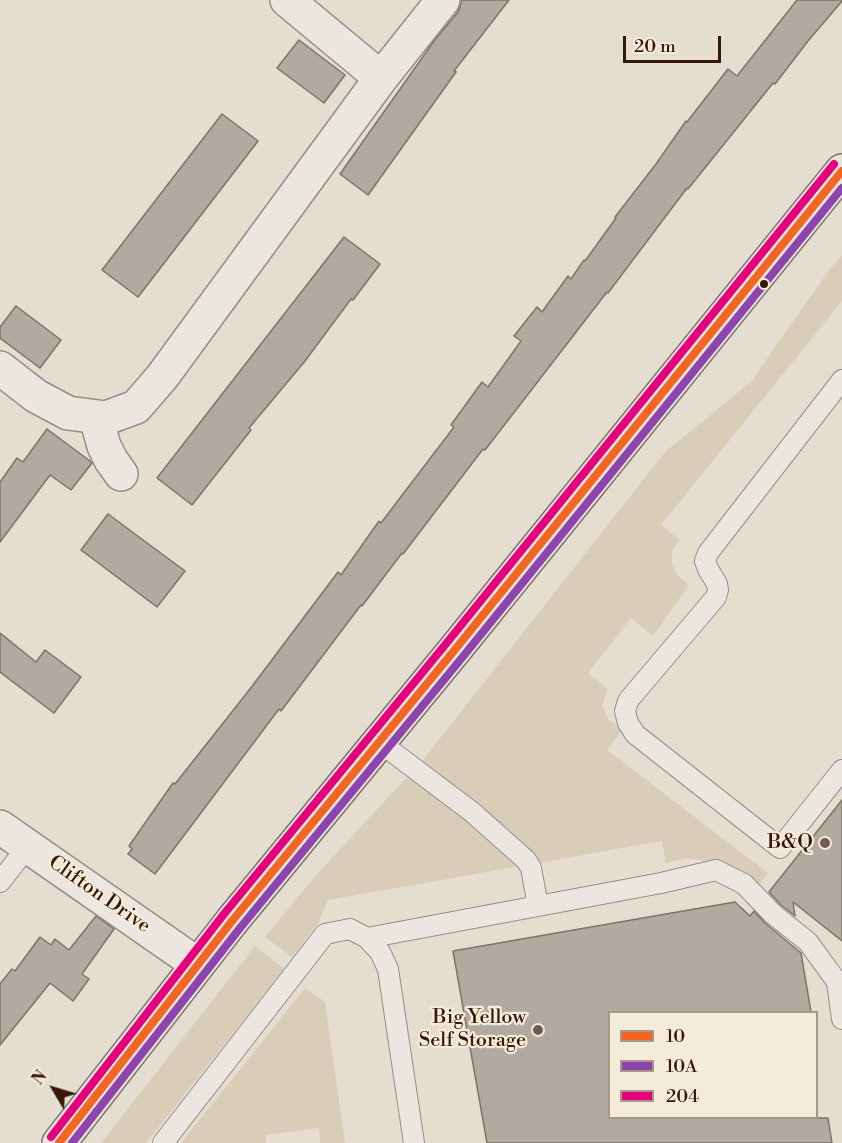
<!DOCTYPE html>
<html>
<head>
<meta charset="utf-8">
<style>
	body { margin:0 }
	#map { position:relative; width:842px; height:1143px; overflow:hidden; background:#e5ddd0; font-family:"Libre Bodoni",serif }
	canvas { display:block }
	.legend { position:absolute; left:608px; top:1011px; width:210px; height:108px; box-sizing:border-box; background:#f4ebdb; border:2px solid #a89686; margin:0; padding:8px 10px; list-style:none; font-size:18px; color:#371707 }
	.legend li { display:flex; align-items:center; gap:12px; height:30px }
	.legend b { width:30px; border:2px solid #a89686 }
	.north { position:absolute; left:24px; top:1059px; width:60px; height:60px; -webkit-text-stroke:4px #f4ebdb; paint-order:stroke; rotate:308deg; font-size:16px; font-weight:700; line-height:24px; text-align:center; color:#371707 }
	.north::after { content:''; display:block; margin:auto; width:21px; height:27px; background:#371707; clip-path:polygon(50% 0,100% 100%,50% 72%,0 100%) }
	.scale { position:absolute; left:623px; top:36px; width:98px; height:27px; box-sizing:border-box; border:3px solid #371707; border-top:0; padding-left:8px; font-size:18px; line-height:21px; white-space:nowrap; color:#371707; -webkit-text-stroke:4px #f4ebdb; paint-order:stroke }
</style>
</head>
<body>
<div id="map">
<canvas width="842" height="1143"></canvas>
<ul class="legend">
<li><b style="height:8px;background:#f26522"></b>10</li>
<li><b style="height:8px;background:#8e44ad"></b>10A</li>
<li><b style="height:8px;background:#e5007d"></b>204</li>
</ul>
<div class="north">N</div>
<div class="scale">20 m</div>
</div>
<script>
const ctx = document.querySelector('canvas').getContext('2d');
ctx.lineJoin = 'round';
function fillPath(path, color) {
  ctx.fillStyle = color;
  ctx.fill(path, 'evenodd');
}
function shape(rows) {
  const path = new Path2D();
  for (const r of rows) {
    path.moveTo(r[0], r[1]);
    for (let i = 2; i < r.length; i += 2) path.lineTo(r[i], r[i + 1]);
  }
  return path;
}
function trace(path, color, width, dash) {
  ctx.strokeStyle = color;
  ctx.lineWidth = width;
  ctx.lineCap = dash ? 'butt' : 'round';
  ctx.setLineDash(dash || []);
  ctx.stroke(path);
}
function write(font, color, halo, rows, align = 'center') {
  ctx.font = font + ' "Libre Bodoni",serif';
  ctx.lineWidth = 4.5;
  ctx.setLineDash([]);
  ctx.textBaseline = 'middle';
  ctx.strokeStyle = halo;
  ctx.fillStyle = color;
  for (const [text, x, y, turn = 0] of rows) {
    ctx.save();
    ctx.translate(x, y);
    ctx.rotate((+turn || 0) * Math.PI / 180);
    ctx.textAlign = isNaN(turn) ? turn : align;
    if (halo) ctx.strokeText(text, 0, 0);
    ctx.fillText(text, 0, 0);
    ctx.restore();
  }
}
fillPath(shape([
	[842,255,842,301,661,525,680,540,672,551,672,564,677,575,689,585,653,636,631,618,588,673,608,689,602,706,609,720,622,730,607,750,768,873,756,889,706,861,687,858,666,863,662,841,328,900,318,923,292,957,265,937,317,874,423,760,665,452,752,381,775,347,830,269],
	[255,946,284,969,146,1143,101,1143],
	[305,988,325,1002,345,1143,320,1143,319,1128,266,1135,266,1143,181,1143]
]), '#d9ccb9');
const building = shape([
	[461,0,509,0,454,71,456,72,368,195,340,174,434,41,458,12,461,3,461,0],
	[797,0,842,0,842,1,808,41,775,84,773,83,688,189,687,188,608,293,607,292,485,450,483,449,403,554,402,553,362,606,361,605,281,711,279,709,155,874,128,854,132,849,129,846,173,783,175,784,250,689,338,572,341,575,379,521,381,523,454,427,451,425,482,382,488,387,521,341,514,336,537,307,542,312,568,276,571,279,584,260,585,261,616,218,615,217,656,164,686,121,687,122,728,69,737,76,797,0],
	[299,40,345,75,324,103,277,68,299,40],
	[222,114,258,141,138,297,102,270,222,114],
	[344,237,380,264,353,300,351,299,305,361,249,428,251,430,192,505,157,478,344,237],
	[16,306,61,340,40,368,0,338,0,327,16,306],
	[47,429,90,461,92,463,71,490,50,475,0,542,0,482,17,458,23,462,47,429],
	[108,514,185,571,157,607,81,550,108,514],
	[0,633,36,662,45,650,81,677,54,713,0,672,0,633],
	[842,800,842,941,793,902,795,916,781,905,769,892,842,800],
	[735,902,750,916,754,911,765,923,801,953,811,1012,609,1012,609,1118,828,1118,832,1143,487,1143,453,951,735,902],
	[96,916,114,929,82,974,89,979,73,1001,50,983,0,1045,0,984,12,969,15,971,40,937,51,945,55,939,69,950,96,916]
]);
fillPath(building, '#b2aaa0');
trace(building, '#7c736a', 1.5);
const service = shape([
	[842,380,708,553,705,561,708,569,717,584,718,590,716,597,632,696,628,701,625,711,628,723,635,734,780,848,842,770],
	[378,741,472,812,526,860,531,868,538,906],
	[0,882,28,846],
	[367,938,661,883,716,870,744,884,773,914,808,942,837,982,842,1019],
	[163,1143,325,934,350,929,367,938,380,952,388,969,414,1143]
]);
const minor = shape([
	[287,0,381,78],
	[0,368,36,396,68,413,106,418,136,407,162,377,381,78,443,0],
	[96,417,104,446,111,460,121,474],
	[0,827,197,964]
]);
const primary = shape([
	[59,1143,232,921,453,652,842,171]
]);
trace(service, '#968d84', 22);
trace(minor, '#968d84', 36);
trace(primary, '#7c736a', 36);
trace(service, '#ebe7e0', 20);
trace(minor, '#ebe7e0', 33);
trace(primary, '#e8e3db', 33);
trace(shape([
	[59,1143,232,921,453,652,842,171]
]), '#f26522', 8);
trace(shape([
	[72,1143,240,928,461,659,842,188]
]), '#8e44ad', 8);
trace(shape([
	[51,1137,224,914,445,645,834,164]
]), '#e5007d', 8);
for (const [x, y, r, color] of [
	[764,284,5,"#371707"],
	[825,843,6,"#745c4d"],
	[538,1030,6,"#745c4d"]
]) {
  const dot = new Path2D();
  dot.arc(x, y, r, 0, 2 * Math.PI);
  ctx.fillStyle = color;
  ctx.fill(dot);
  trace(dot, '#f4ebdb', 2);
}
write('20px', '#371707', '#f4ebdb', [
	["B&Q",813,843],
	["Big Yellow",526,1018],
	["Self Storage",526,1041]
], 'right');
write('20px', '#371707', '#f4ebdb', [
	["Clifton Drive",99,895,35]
]);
</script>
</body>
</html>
